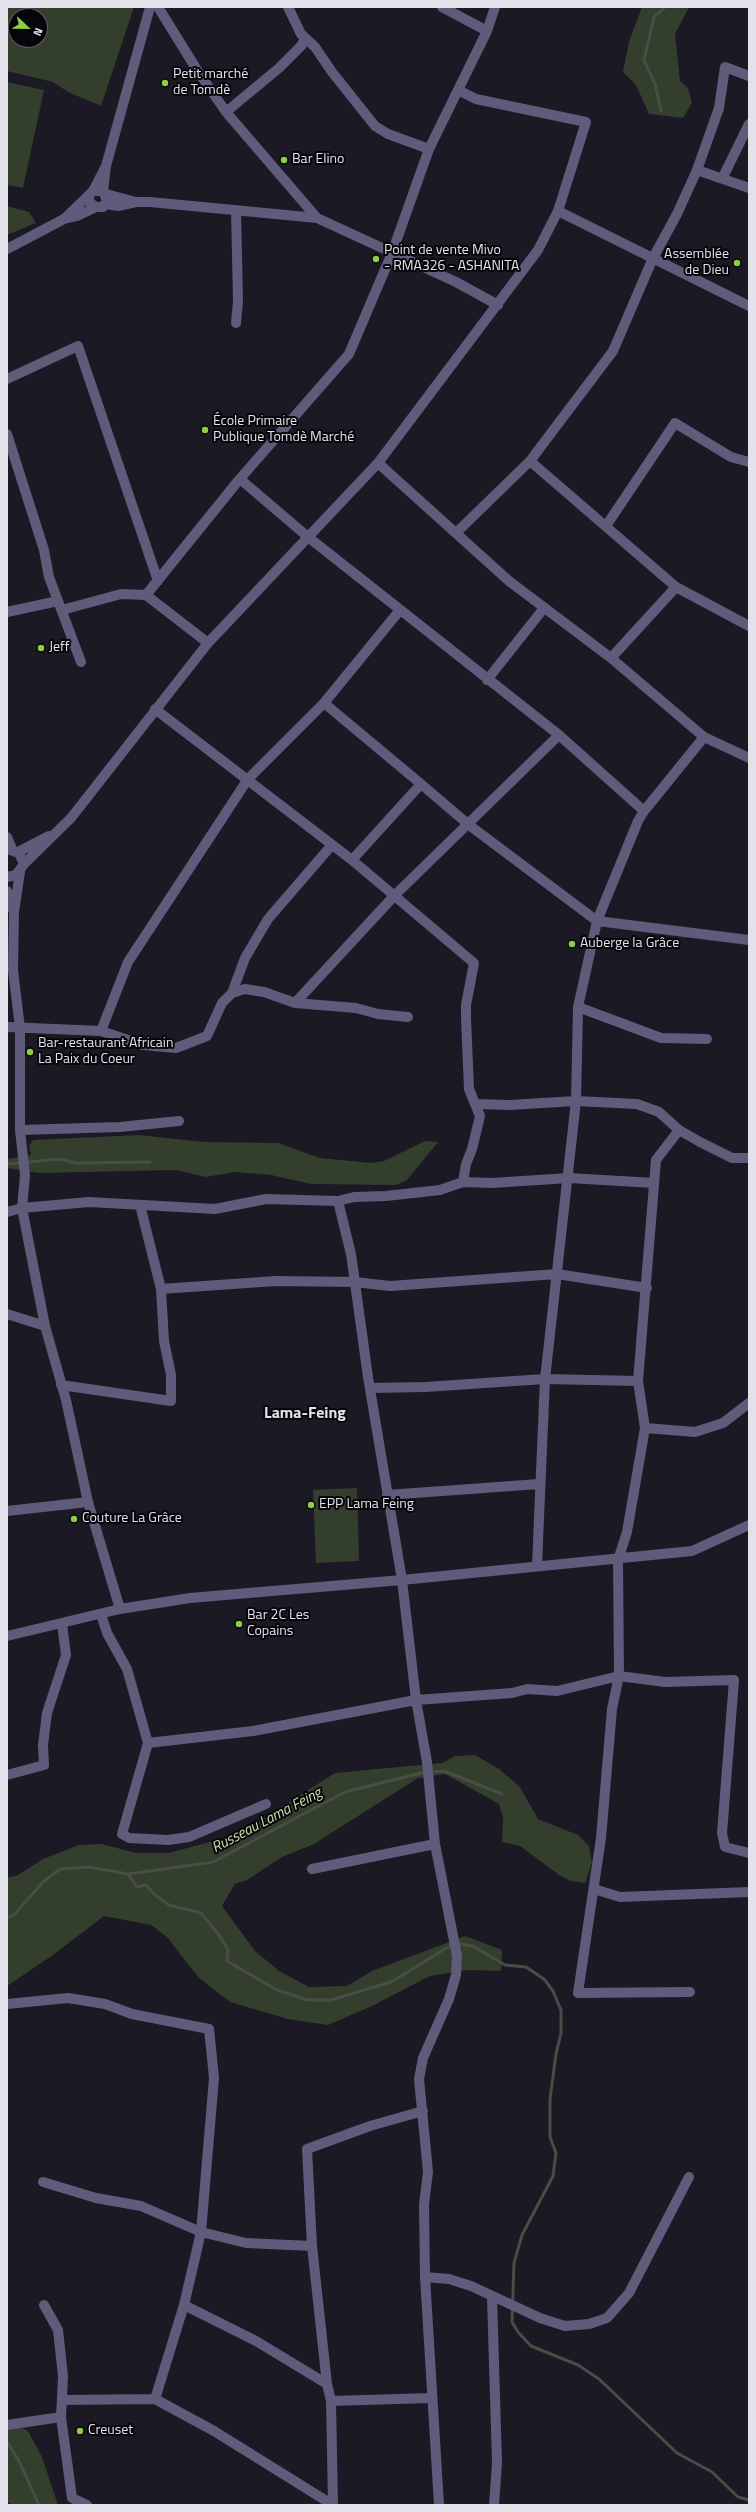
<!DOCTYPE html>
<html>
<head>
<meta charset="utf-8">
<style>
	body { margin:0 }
	#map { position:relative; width:756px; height:2512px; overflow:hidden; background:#1a1924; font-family:"Titillium Web",sans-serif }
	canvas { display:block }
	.frame { position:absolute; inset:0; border:8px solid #e3e2ea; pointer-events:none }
	.north { position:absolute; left:8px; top:8px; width:40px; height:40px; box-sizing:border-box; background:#060509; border:1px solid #5e5d63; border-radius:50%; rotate:112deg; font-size:11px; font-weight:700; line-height:16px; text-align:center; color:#e3e2ea }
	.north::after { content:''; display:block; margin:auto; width:14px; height:18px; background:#8dce44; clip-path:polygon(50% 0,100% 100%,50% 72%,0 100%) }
</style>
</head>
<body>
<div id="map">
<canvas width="756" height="2512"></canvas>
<div class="frame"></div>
<div class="north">N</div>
</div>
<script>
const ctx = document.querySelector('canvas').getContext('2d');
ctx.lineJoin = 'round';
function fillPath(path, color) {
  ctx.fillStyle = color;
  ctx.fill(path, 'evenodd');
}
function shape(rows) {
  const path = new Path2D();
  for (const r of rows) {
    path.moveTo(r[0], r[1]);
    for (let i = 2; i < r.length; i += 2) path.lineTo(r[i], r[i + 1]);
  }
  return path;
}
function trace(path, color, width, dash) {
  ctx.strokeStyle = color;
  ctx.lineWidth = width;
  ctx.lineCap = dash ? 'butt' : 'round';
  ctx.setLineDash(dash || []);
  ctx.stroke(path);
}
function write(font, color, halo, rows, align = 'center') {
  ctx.font = font + ' "Titillium Web",sans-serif';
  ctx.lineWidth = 4;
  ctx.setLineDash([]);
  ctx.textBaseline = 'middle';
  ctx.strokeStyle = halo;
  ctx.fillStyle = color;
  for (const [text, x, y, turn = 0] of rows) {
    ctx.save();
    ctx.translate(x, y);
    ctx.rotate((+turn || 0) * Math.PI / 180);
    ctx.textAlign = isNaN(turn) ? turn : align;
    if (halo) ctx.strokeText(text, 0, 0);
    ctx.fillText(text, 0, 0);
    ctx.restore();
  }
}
fillPath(shape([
	[7,7,134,7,101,106,68,92,53,82,7,71],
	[16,16,40,16,40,40,16,40],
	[642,7,689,7,675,34,680,81,688,88,692,103,683,118,649,114,636,85,623,72,629,42],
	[7,82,44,90,23,188,7,185],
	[7,206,29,212,36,223,7,235],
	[138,1135,204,1142,278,1143,320,1158,371,1163,384,1161,425,1141,438,1142,407,1180,396,1185,311,1184,271,1175,236,1172,205,1177,177,1170,39,1173,7,1168,7,1159,31,1155,29,1146,33,1140],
	[357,1488,359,1561,316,1563,313,1490],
	[475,1755,499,1769,520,1787,538,1819,578,1835,589,1846,592,1862,585,1883,571,1881,559,1875,520,1846,502,1842,503,1817,499,1804,445,1774,418,1778,314,1844,282,1857,247,1880,235,1884,222,1906,255,1951,279,1971,309,1987,347,1986,372,1971,465,1936,502,1950,501,1971,468,1970,430,1976,372,2006,328,2025,288,2019,230,2002,198,1977,167,1937,151,1925,104,1916,53,1955,7,1986,7,1878,18,1875,43,1859,79,1845,102,1844,136,1853,169,1853,239,1834,335,1773,442,1763,455,1756],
	[7,2420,28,2431,42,2457,58,2505,13,2505,7,2502]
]), '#343e2c');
trace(shape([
	[661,111,655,84,644,60,654,17,665,7],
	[7,1164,59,1159,76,1163,150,1162],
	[128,1874,137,1887,146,1885,154,1894,169,1905,201,1913,219,1935,228,1950,227,1961,275,1989,307,2000,331,2000,391,1982,455,1943,473,1946,505,1965,526,1967,544,1979,553,1991,561,2010,561,2033,556,2054,550,2099,550,2137,556,2153,553,2176,522,2235,514,2263,512,2322,518,2332,531,2346,578,2365,599,2379,677,2453,712,2472,738,2497,749,2500],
	[7,1918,14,1915,43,1882,60,1869,89,1867,128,1874,213,1862,345,1792,421,1773,444,1771,502,1794],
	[7,2442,19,2461,39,2505]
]), '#474e46', 3);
trace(shape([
	[158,7,197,70,226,112,317,218],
	[288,7,301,34,315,47,332,72,375,126,388,134,429,149],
	[442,7,487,31],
	[458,90,476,99,586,122,558,211],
	[226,112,279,68,302,45,305,38],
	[697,170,719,108,725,67,749,76],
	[723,177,749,124],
	[93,191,106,166],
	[103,191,106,166,150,7],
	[106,194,136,202],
	[105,204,118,206,136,202,150,202,317,218,456,282,498,305],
	[64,219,77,216,96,207],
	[7,249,64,219,93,191,103,191,107,201,103,207,96,207,90,203,89,197],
	[236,323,238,301,236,210],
	[7,379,78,346,158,581],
	[7,434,44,550,49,577,81,662],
	[530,461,676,587,749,626],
	[378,463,538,250,558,211,749,306],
	[240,479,308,537,559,735,644,811],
	[606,526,675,423,731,457,749,462],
	[456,533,530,461,613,351,653,258,677,214,697,170,749,188],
	[146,595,238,481,349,354,392,253,429,149,487,31,495,7],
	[62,610,121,594,146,595,208,643],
	[7,612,58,601],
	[611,658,676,587],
	[487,680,544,608],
	[324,703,421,784],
	[7,837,12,849],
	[7,849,19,853,24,864,16,875,7,877],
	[18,852,49,836],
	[352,860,421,784,469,825,597,921,749,940],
	[24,864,71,818,208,643,378,463,509,581,611,658,704,737,749,758],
	[20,872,14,912,13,970,20,1028,20,1130,25,1175,22,1208,45,1326,66,1400,88,1502,120,1609],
	[7,891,13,910],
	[232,993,245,989,264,992,295,1003,356,1008,378,1014,408,1017],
	[295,1003,395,895,559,735],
	[578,1007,661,1038,707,1039],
	[7,1027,101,1031,143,1045,176,1048,207,1036,222,1003,232,993,245,958,268,919,331,846],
	[101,1031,128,962,248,779,324,703,400,610],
	[475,1104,509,1105,576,1101,637,1104,659,1112,679,1130,700,1142,732,1158,749,1158],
	[20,1130,120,1127,179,1121],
	[679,1130,656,1160,638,1381,645,1428,627,1532,618,1560,619,1676,612,1709,601,1838,578,1993,690,1992],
	[463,1182,492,1183,569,1178,654,1183],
	[338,1201,351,1254,368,1377,402,1580,416,1700,427,1762,435,1844,457,1956,456,1975,449,1999,423,2058,419,2079,428,2172,424,2204,425,2277,439,2505],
	[7,1212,22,1208,89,1202,215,1209,266,1199,338,1201,354,1197,386,1196,440,1190,463,1182,466,1164,472,1149,480,1116,469,1089,466,1018,466,1005,474,963,352,860,155,709],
	[161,1289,276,1281,355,1282,390,1286,557,1274,647,1288],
	[7,1314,45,1326],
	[61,1385,171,1401,171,1375,164,1341,161,1289,140,1205],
	[370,1388,425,1387,545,1379,638,1381],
	[645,1428,695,1432,723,1423,749,1403],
	[387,1495,539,1484],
	[7,1511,88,1502],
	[537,1565,545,1379,576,1101,578,1007,597,921,638,821,644,811,704,737],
	[101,1614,107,1633,127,1669,148,1743,122,1834,129,1838,168,1840,189,1837,266,1804],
	[7,1636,120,1609,190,1598,402,1580,692,1551,749,1525],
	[148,1743,253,1731,416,1700,512,1693,527,1689,557,1691,619,1676,665,1682,734,1680,722,1833,725,1847,749,1853],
	[7,1775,44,1765,43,1745,47,1713,66,1655,62,1624],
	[312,1869,435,1844],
	[594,1889,620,1897,749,1892],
	[7,2004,68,1998,105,2004,132,2014,209,2029,214,2078,201,2232,184,2305,155,2399],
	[43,2182,96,2198,141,2206,201,2232,246,2243,312,2246],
	[425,2277,449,2279,471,2286,540,2318,565,2326,589,2324,607,2318,629,2293,689,2177],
	[492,2297,497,2463,494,2505],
	[44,2305,58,2330,63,2376,61,2417,72,2498,87,2505],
	[184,2305,256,2341,327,2384],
	[62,2400,155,2399,214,2431,333,2505],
	[331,2401,431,2398],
	[7,2425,61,2417],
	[333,2505,331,2401,327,2384,312,2246,307,2149,370,2126,423,2111]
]), '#5e5b7b', 10);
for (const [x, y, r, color] of [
	[165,83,4,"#8dce44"],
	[284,160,4,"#8dce44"],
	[376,259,4,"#8dce44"],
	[737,263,4,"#8dce44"],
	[205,430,4,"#8dce44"],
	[41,648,4,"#8dce44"],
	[572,944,4,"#8dce44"],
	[30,1052,4,"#8dce44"],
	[311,1505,4,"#8dce44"],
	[74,1519,4,"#8dce44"],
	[239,1624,4,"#8dce44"],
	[80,2431,4,"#8dce44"]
]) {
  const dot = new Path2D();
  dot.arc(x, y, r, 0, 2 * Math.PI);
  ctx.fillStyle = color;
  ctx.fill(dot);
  trace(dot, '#060509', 1.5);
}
write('14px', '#e3e2ea', '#060509', [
	["Petit marché",173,75],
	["de Tomdè",173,91],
	["Bar Elino",292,160],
	["Point de vente Mivo",384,251],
	["- RMA326 - ASHANITA",384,267],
	["Assemblée",729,255,"right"],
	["de Dieu",729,271,"right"],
	["École Primaire",213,422],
	["Publique Tomdè Marché",213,438],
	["Jeff",49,648],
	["Auberge la Grâce",580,944],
	["Bar-restaurant Africain",38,1044],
	["La Paix du Coeur",38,1060],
	["EPP Lama Feing",319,1505],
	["Couture La Grâce",82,1519],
	["Bar 2C Les",247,1616],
	["Copains",247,1632],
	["Creuset",88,2431]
], 'left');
write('italic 15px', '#c5e4ab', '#060509', [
	["Russeau Lama Feing",267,1821,-28]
]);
write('bold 16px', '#e3e2ea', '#060509', [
	["Lama-Feing",305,1414]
]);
</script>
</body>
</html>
